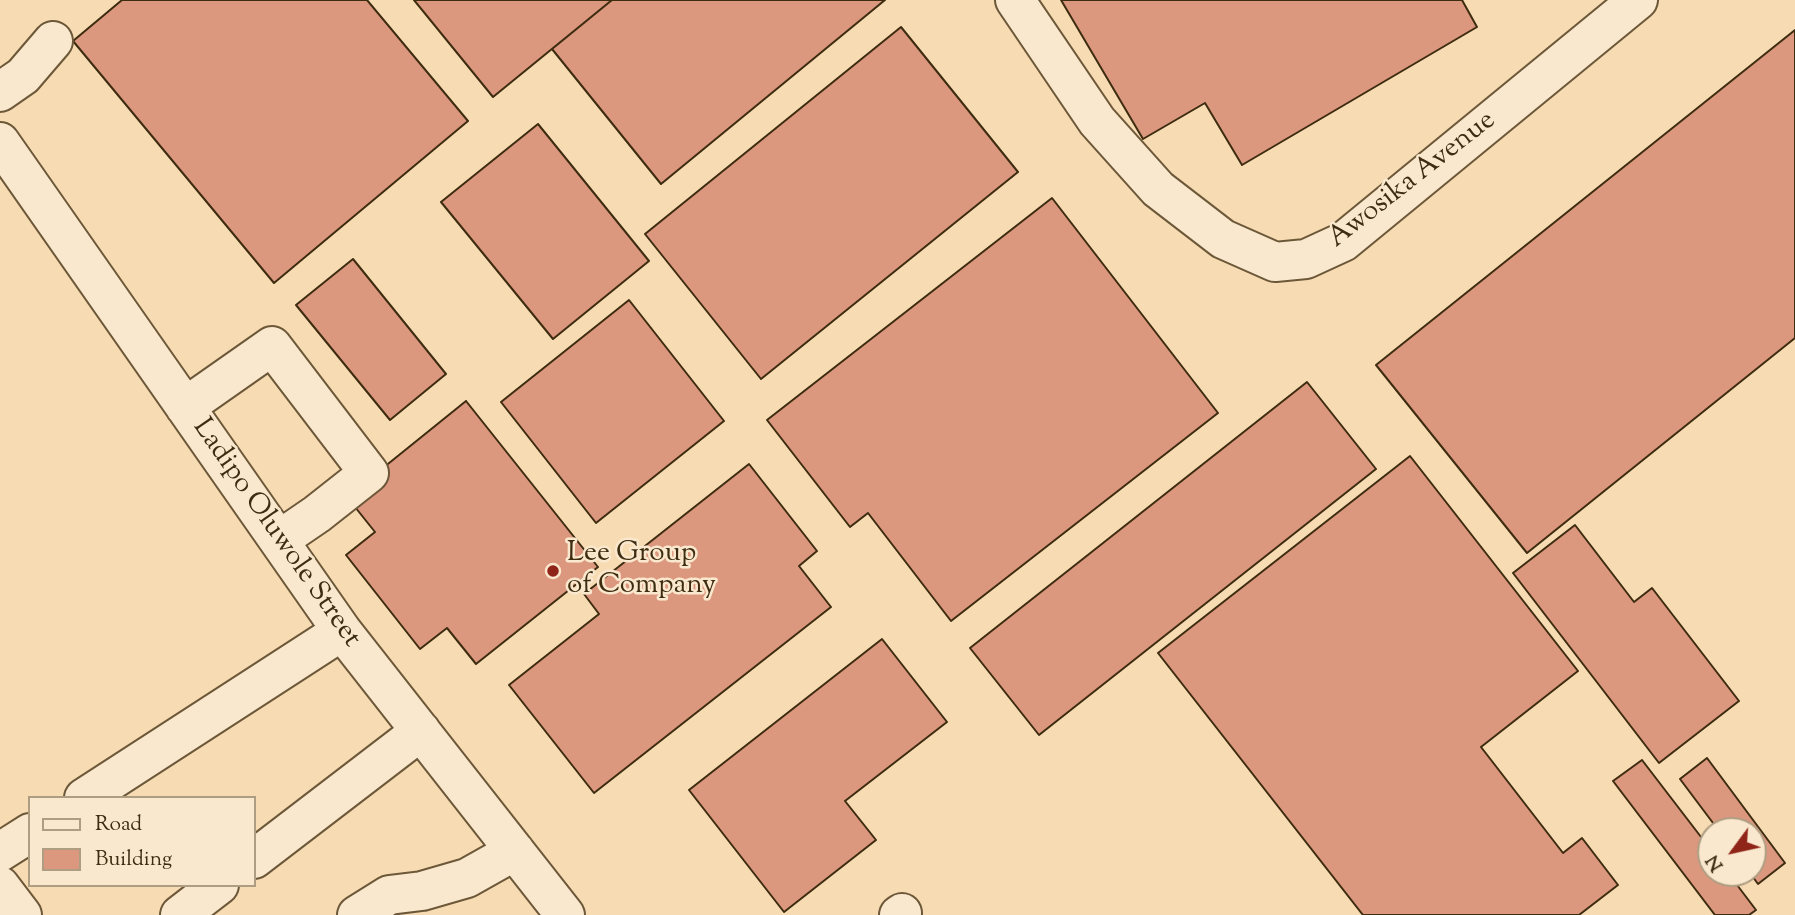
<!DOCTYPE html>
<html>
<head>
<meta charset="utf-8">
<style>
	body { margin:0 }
	#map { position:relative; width:1795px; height:915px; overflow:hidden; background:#f7dbb3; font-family:"Sorts Mill Goudy",serif }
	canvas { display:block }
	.legend { position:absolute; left:28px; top:796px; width:228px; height:91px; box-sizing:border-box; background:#fae8ce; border:2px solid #af9d82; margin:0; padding:9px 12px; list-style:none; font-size:21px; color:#3e2c10 }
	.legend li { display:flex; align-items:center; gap:14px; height:35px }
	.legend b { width:35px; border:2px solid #af9d82 }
	.north { position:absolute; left:1697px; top:817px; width:70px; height:70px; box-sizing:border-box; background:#fae8ce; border:2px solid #af9d82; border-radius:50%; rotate:237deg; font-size:19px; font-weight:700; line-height:28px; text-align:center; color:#3e2c10 }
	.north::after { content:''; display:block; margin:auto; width:24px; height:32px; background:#8f2418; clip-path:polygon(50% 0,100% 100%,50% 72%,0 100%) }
</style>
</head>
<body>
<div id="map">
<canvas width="1795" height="915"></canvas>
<ul class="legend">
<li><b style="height:9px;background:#fae8ce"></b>Road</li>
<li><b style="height:19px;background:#dc987e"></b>Building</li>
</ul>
<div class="north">N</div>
</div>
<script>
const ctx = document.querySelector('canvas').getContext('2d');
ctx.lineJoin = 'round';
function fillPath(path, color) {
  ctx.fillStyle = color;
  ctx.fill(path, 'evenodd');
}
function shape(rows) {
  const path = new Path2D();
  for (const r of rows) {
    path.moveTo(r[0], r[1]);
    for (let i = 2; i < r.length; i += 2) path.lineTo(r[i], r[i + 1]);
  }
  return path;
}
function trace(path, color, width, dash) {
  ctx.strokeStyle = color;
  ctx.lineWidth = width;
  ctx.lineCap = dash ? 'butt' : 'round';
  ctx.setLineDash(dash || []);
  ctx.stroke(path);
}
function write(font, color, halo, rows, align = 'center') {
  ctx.font = font + ' "Sorts Mill Goudy",serif';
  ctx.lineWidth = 5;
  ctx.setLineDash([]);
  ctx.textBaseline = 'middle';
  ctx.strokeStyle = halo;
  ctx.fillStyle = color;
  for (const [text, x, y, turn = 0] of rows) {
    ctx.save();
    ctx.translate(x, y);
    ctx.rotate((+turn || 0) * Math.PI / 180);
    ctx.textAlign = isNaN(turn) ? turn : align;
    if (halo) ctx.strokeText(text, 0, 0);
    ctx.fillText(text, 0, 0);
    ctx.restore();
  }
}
const building = shape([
	[122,0,367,0,468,121,274,283,73,41,122,0],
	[414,0,612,0,493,97,414,0],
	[612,0,885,0,661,184,552,49,612,0],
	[1061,0,1462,0,1477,27,1242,165,1205,103,1143,139,1061,0],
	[901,27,1018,172,761,379,645,234,901,27],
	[1795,30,1795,338,1527,553,1376,365,1795,30],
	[538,124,649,261,553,339,441,202,538,124],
	[1052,198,1218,413,951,621,868,513,850,527,767,420,1052,198],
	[353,259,446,374,390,420,296,305,353,259],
	[629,300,724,421,596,523,501,402,629,300],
	[1307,382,1376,469,1039,735,970,648,1307,382],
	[466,401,598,567,476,664,447,628,420,649,346,555,375,532,347,497,466,401],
	[1410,456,1578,671,1481,747,1563,853,1582,838,1618,885,1579,915,1363,915,1158,653,1410,456],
	[749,464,817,551,799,566,831,607,594,793,509,685,599,614,584,594,749,464],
	[1575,525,1634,602,1652,588,1739,701,1659,763,1513,573,1575,525],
	[882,639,947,722,845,801,876,840,784,912,689,790,882,639],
	[1707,758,1785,863,1758,884,1750,873,1753,873,1753,831,1719,831,1680,779,1707,758],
	[1642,760,1711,850,1711,873,1728,873,1756,910,1749,915,1715,915,1613,781,1642,760]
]);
fillPath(building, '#dc987e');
trace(building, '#3e2c10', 2);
const minor = shape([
	[1015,0,1097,121,1158,189,1223,239,1275,262,1306,259,1343,242,1638,0],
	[0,92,23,76,53,41],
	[0,142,342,631,565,915],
	[185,407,272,346,369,473,317,514,279,540],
	[84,798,342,631],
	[0,852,30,833],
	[254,859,421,731],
	[0,886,22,915],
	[180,915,219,885],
	[357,915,389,895,422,891,467,878,515,851],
	[899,915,902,913]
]);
trace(minor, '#6c5839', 42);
trace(minor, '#fae8ce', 38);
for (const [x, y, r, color] of [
	[553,571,7,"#8f2418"]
]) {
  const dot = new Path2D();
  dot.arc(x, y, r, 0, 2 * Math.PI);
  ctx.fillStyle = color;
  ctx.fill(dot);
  trace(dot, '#fae8ce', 2.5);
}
write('28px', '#3e2c10', '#fae8ce', [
	["Awosika Avenue",1413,181,-38],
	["Ladipo Oluwole Street",275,534,55]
]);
write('28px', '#3e2c10', '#fae8ce', [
	["Lee Group",567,555],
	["of Company",567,587]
], 'left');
</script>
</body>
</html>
